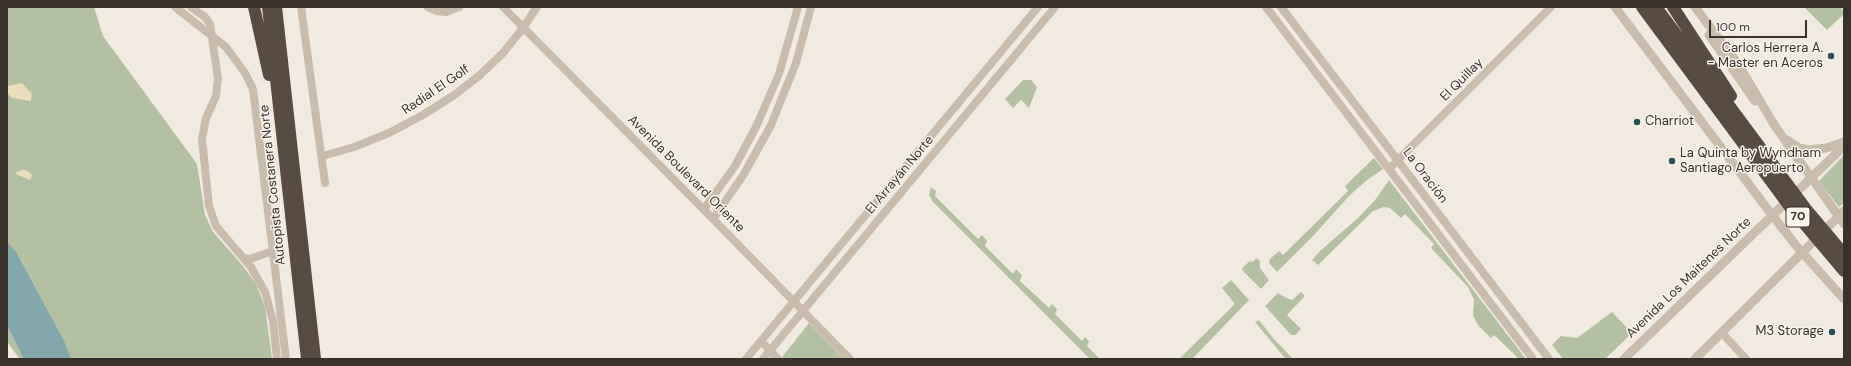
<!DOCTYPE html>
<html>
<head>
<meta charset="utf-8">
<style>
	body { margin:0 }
	#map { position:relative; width:1851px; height:366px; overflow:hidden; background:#f1eae0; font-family:"DM Sans",sans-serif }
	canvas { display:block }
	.frame { position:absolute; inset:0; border:8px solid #38302b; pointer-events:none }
	.scale { position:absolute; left:1709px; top:20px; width:98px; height:18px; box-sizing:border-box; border:2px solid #38302b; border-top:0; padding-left:5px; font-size:12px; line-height:14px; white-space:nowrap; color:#38302b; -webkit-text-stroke:3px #f9f4ec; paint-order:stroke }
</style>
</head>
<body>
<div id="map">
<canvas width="1851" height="366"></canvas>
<div class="frame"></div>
<div class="scale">100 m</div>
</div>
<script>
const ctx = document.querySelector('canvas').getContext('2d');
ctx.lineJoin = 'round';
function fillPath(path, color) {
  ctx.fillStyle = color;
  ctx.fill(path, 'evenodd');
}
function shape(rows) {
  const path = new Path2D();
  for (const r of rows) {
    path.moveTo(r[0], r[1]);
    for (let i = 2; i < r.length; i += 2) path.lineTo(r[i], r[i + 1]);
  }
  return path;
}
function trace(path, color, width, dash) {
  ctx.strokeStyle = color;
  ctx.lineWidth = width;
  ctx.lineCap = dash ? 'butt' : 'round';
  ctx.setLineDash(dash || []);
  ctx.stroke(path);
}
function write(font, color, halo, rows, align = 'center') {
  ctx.font = font + ' "DM Sans",sans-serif';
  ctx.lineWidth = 3;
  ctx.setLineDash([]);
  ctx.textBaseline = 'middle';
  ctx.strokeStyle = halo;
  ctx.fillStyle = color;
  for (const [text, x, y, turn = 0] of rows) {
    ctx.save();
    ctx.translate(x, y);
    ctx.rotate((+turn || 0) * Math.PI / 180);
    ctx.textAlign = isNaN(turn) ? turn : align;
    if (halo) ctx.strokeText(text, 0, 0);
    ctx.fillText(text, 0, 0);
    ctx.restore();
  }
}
fillPath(shape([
	[7,7,94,7,103,36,197,164,205,215,213,232,243,266,256,284,265,307,272,359,20,359,7,342],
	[1804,7,1841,7,1844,14,1827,30],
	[1023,80,1031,80,1037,87,1029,108,1021,100,1013,108,1005,99],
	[1844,155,1844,203,1839,207,1819,181],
	[1374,158,1383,169,1367,180,1349,196,1314,235,1277,272,1269,263,1270,259,1279,251,1283,255,1348,191,1345,186],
	[1389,180,1526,359,1519,359,1494,335,1491,338,1478,325,1473,315,1474,300,1468,287,1431,248,1434,244,1405,214,1401,218,1390,208,1384,207,1373,211,1318,265,1312,260,1320,251,1358,218,1375,200],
	[931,187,936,191,935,196,978,239,982,235,987,241,985,246,1013,274,1016,269,1022,275,1020,281,1049,308,1052,304,1057,309,1055,314,1082,341,1085,337,1089,341,1087,346,1100,359,1090,359,933,202,929,195],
	[1256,258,1260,261,1260,268,1269,280,1261,289,1243,271,1242,268,1250,261,1253,262],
	[1231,280,1249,300,1192,359,1179,359,1235,304,1222,288],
	[1301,292,1305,296,1287,315,1301,329,1295,335,1291,335,1265,306,1278,293,1286,298,1292,300],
	[1612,312,1632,333,1605,359,1563,359,1552,345,1561,336,1577,338],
	[1259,320,1273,338,1293,359,1285,358,1255,322],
	[809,323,844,359,784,359,782,357]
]), '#b3c0a1');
fillPath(shape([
	[22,83,32,94,31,101,12,98,7,93,8,86],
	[22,170,26,170,31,174,32,176,30,180,16,174,15,173]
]), '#eaddb9');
fillPath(shape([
	[7,242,16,252,64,341,71,359,24,359,7,325]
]), '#81a7ad');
trace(shape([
	[175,7,226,47,245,73,253,89,286,359],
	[191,7,205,17,210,24,218,79,216,96,206,118,202,139,209,206,216,226,251,267,265,292,273,321,277,359],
	[301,7,325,183],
	[428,7,437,11,446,12,459,7],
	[503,7,713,219,850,359],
	[1266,7,1533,359],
	[1281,7,1549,359],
	[323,156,354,147,389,133,421,116,453,96,480,75,503,53,523,28,537,7],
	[1389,169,1551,7],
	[704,209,735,166,756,127,779,74,798,7],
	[713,219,744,174,771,125,796,63,811,7],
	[244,258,250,259,273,251],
	[1722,333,1746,359],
	[761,341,778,359],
	[746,359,1038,7],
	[763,359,1055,7]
]), '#c9bcac', 8);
trace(shape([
	[1615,7,1772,215,1798,248,1844,299],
	[1695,7,1738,64,1775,126,1844,224],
	[1709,35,1755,101],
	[1787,140,1799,148,1809,150,1826,148,1844,142],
	[1624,359,1844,146],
	[1695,359,1844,211]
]), '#c9bcac', 9);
trace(shape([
	[254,7,269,75],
	[268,7,307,359],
	[276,7,315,359],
	[1642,7,1790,207,1844,271],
	[1656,7,1806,209,1844,254],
	[1673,7,1731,96]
]), '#584b42', 12);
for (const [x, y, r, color] of [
	[1831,56,4,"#234f57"],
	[1637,122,4,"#234f57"],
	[1672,161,4,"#234f57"],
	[1832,332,4,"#234f57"]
]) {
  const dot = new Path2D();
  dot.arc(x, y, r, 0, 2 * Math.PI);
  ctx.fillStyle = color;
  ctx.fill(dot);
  trace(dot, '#f9f4ec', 1.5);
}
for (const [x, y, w] of [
	[1798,217,24]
]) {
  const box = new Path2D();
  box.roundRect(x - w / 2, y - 10, w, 20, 3);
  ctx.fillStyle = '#f9f4ec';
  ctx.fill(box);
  trace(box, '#38302b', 1);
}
write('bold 12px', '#38302b', null, [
	["70",1798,217]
]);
write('13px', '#38302b', '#f9f4ec', [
	["Carlos Herrera A.",1823,49],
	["- Master en Aceros",1823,64],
	["Charriot",1645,122,"left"],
	["La Quinta by Wyndham",1680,154,"left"],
	["Santiago Aeropuerto",1680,169,"left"],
	["M3 Storage",1824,332]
], 'right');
write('13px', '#38302b', '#f9f4ec', [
	["El Quillay",1462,80,-45],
	["Radial El Golf",436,90,-34],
	["Avenida Boulevard Oriente",686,174,45],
	["El Arrayán Norte",900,175,-50],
	["La Oración",1425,176,53],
	["Autopista Costanera Norte",273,185,-96],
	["Avenida Los Maitenes Norte",1689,278,-44]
]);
</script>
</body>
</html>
